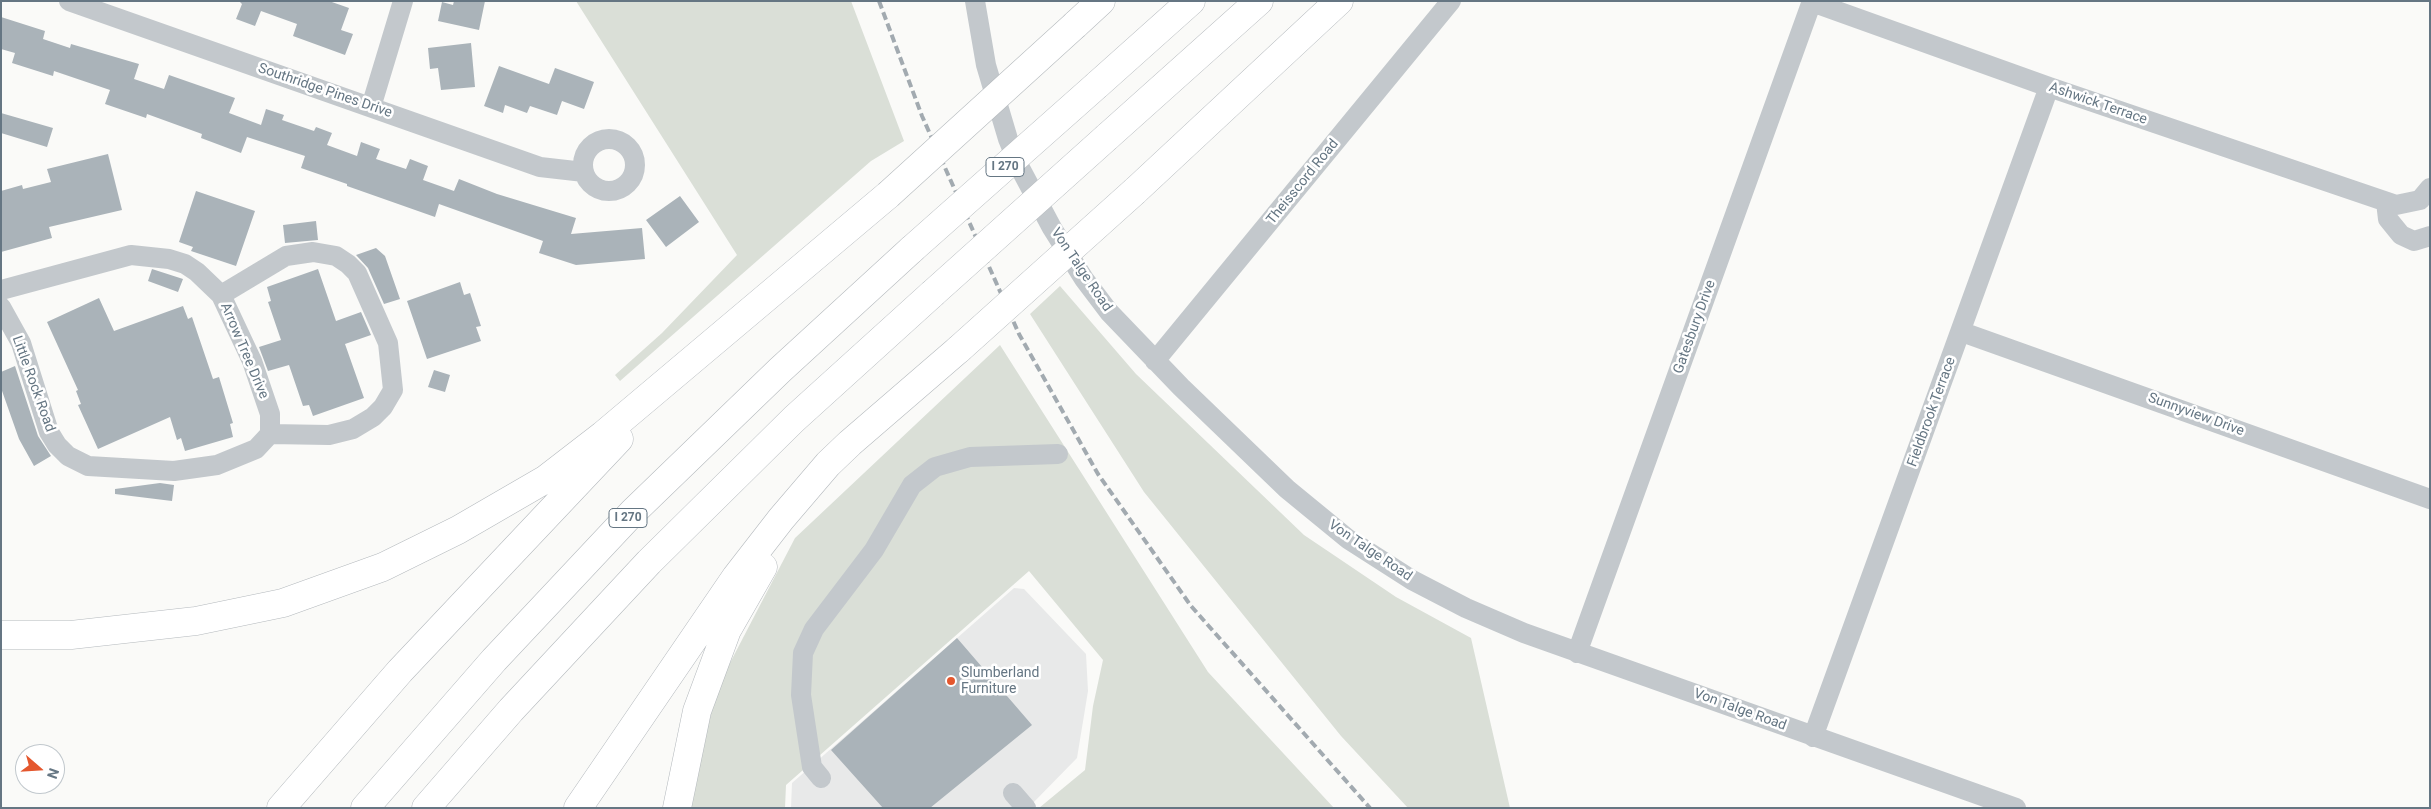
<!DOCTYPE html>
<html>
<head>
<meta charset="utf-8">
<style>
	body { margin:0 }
	#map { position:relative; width:2431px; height:809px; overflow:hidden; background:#fafaf8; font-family:Roboto,sans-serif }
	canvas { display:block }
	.frame { position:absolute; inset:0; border:2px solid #657683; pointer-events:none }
	.north { position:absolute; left:15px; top:744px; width:50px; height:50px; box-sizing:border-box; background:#fff; border:1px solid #c1c8cd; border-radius:50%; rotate:109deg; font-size:14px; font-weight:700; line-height:20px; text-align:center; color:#657683 }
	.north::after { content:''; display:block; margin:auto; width:18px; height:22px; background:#e4572e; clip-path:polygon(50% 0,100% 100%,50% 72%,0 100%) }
</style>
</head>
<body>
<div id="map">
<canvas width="2431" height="809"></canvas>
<div class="frame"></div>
<div class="north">N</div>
</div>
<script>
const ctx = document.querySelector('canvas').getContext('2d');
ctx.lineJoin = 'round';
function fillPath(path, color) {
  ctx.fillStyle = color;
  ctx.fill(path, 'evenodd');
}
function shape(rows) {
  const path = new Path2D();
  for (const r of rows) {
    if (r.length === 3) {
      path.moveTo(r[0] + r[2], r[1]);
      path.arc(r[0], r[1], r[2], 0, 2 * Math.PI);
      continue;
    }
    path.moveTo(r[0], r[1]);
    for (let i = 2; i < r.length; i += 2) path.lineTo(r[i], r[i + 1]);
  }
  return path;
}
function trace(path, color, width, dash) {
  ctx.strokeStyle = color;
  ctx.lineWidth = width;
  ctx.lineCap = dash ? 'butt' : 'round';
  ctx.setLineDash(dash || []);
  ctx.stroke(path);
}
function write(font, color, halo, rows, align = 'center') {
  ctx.font = font + ' Roboto,sans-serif';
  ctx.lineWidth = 5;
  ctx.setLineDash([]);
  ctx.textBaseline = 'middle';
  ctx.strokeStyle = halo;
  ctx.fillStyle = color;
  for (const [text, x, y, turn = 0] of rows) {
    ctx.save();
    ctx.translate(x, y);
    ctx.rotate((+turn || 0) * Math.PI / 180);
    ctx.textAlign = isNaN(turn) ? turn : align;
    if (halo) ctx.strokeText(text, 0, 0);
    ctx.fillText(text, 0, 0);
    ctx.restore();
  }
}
fillPath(shape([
	[1014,588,1024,589,1086,654,1088,691,1077,758,1031,805,1033,808,791,808,792,783]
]), '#e8e9e9');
fillPath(shape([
	[576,1,851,1,904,141,871,161,620,381,615,375,662,333,737,255],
	[1060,286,1136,374,1304,535,1396,597,1471,638,1510,808,1408,808,1341,736,1144,492,1030,314],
	[1000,345,1208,672,1334,808,1039,808,1085,770,1093,706,1103,660,1029,571,786,785,785,808,691,808,694,776,719,684,795,538]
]), '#dadfd7');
fillPath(shape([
	[239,1,329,1,349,8,341,30,353,34,345,55,293,36,297,24,261,11,255,26,236,19,242,4],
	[454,1,485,1,479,30,438,21,442,2,453,5],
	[1,17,45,31,43,39,70,48,71,44,139,64,134,79,164,89,169,75,235,98,229,113,261,125,266,109,284,115,282,120,314,131,316,127,332,133,327,145,357,156,361,142,380,149,376,159,406,169,410,159,428,166,423,180,454,191,459,179,497,194,576,218,571,234,642,228,645,259,576,265,539,253,543,241,439,204,435,217,347,186,347,184,301,168,305,156,247,137,241,153,201,138,202,134,147,114,146,118,105,104,110,90,54,71,53,76,12,63,15,53,1,49],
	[471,43,475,87,441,90,438,68,430,69,428,48],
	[499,66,549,84,555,68,594,82,584,109,562,101,557,115,530,106,527,113,505,105,503,113,484,106],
	[1,113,53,128,47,147,1,133],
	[108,154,122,210,49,227,52,238,1,252,1,191,22,185,23,189,51,182,47,169],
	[196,191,255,211,236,266,191,251,193,247,179,242],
	[680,196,699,222,666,247,646,220],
	[316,221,318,240,285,243,283,225],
	[376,248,385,256,400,299,384,304,368,268,356,255],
	[152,269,183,279,178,292,148,281],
	[318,269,336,321,361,312,371,335,345,344,364,398,313,416,309,405,303,406,289,365,268,371,259,347,281,340,268,302,271,301,267,287],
	[460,282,464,295,470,293,481,326,476,327,481,341,427,359,407,301],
	[99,298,114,331,183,306,188,319,192,317,213,379,219,377,233,423,230,424,233,437,185,451,181,438,177,440,170,417,98,449,78,405,81,404,76,391,78,390,47,322],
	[15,366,38,436,51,456,34,466,19,439,1,388,1,372],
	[434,370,450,375,445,392,428,387],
	[160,483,174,485,172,501,115,494,115,489],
	[957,638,1032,725,930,808,883,808,831,750]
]), '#aab3b9');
const highway = shape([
	[1075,25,1101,1],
	[1097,85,1191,1],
	[1107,137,1259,1],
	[1135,191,1339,1],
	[1,635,71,635,196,621,283,603,383,567,458,530,546,479,603,435,888,195],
	[281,808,400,671,619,439],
	[365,808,494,660,633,512,780,370,912,249],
	[426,808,511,710,649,562,794,419,932,294],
	[578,808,736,577,781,519,828,464,850,443,959,349],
	[677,808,697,711,727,630,763,567]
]);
trace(highway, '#b4b9bd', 29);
trace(shape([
	[69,1,540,167,584,172],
	[975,1,986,65,1008,139,1020,168,1052,228,1084,279,1109,312,1181,387,1287,489,1348,539,1412,580,1466,608,1524,633,2016,808],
	[1812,2,2049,87,2396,205,2420,200,2430,188],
	[371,107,403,1],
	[609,165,26],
	[2386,202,2388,219,2401,235,2414,241,2430,236],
	[1,290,131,255,169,259,185,264,197,272,221,295,252,361,270,414,270,434],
	[1,307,21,343,49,432,57,445,68,456,88,466,174,471,217,465,256,449,270,434,329,435,353,429,373,417,383,407,393,390,388,343,357,273,348,264,336,256,313,252,286,256,221,295],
	[1962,332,2430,499],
	[1155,361,1451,1],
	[1577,653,1812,1],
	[1813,737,2049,87],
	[821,778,812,767,801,695,803,653,814,629,874,550,912,485,935,467,970,457,1058,454],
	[1013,793,1026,808]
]), '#c3c8cc', 20);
trace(highway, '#fff', 28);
trace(shape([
	[879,1,922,116,1019,334,1098,474,1191,606,1370,808]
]), '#a2aab0', 4, [8, 4]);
const highwayBridge = shape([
	[888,195,1075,25],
	[912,249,1097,85],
	[932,294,1107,137],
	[959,349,1135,191]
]);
trace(highwayBridge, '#b4b9bd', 29, []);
trace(highwayBridge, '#fff', 28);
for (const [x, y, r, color] of [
	[951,681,5,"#e4572e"]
]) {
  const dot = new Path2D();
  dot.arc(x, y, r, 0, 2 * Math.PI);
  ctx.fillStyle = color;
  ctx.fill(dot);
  trace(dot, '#fff', 2);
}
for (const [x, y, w] of [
	[1005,167,38],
	[628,518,38]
]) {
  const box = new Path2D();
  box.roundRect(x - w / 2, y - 9.5, w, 19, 4);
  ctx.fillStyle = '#fff';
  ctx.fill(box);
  trace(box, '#657683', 1);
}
write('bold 12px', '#657683', null, [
	["I 270",1005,167],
	["I 270",628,518]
]);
write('14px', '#657683', '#fff', [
	["Southridge Pines Drive",325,91,19],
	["Ashwick Terrace",2098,104,19],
	["Theisscord Road",1303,182,-51],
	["Von Talge Road",1081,270,56],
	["Gatesbury Drive",1695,327,-70],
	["Arrow Tree Drive",244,351,67],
	["Little Rock Road",33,384,70],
	["Fieldbrook Terrace",1932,412,-70],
	["Sunnyview Drive",2196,415,20],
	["Von Talge Road",1370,551,34],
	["Von Talge Road",1740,710,20]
]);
write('14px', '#657683', '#fff', [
	["Slumberland",961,673],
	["Furniture",961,689]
], 'left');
</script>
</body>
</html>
